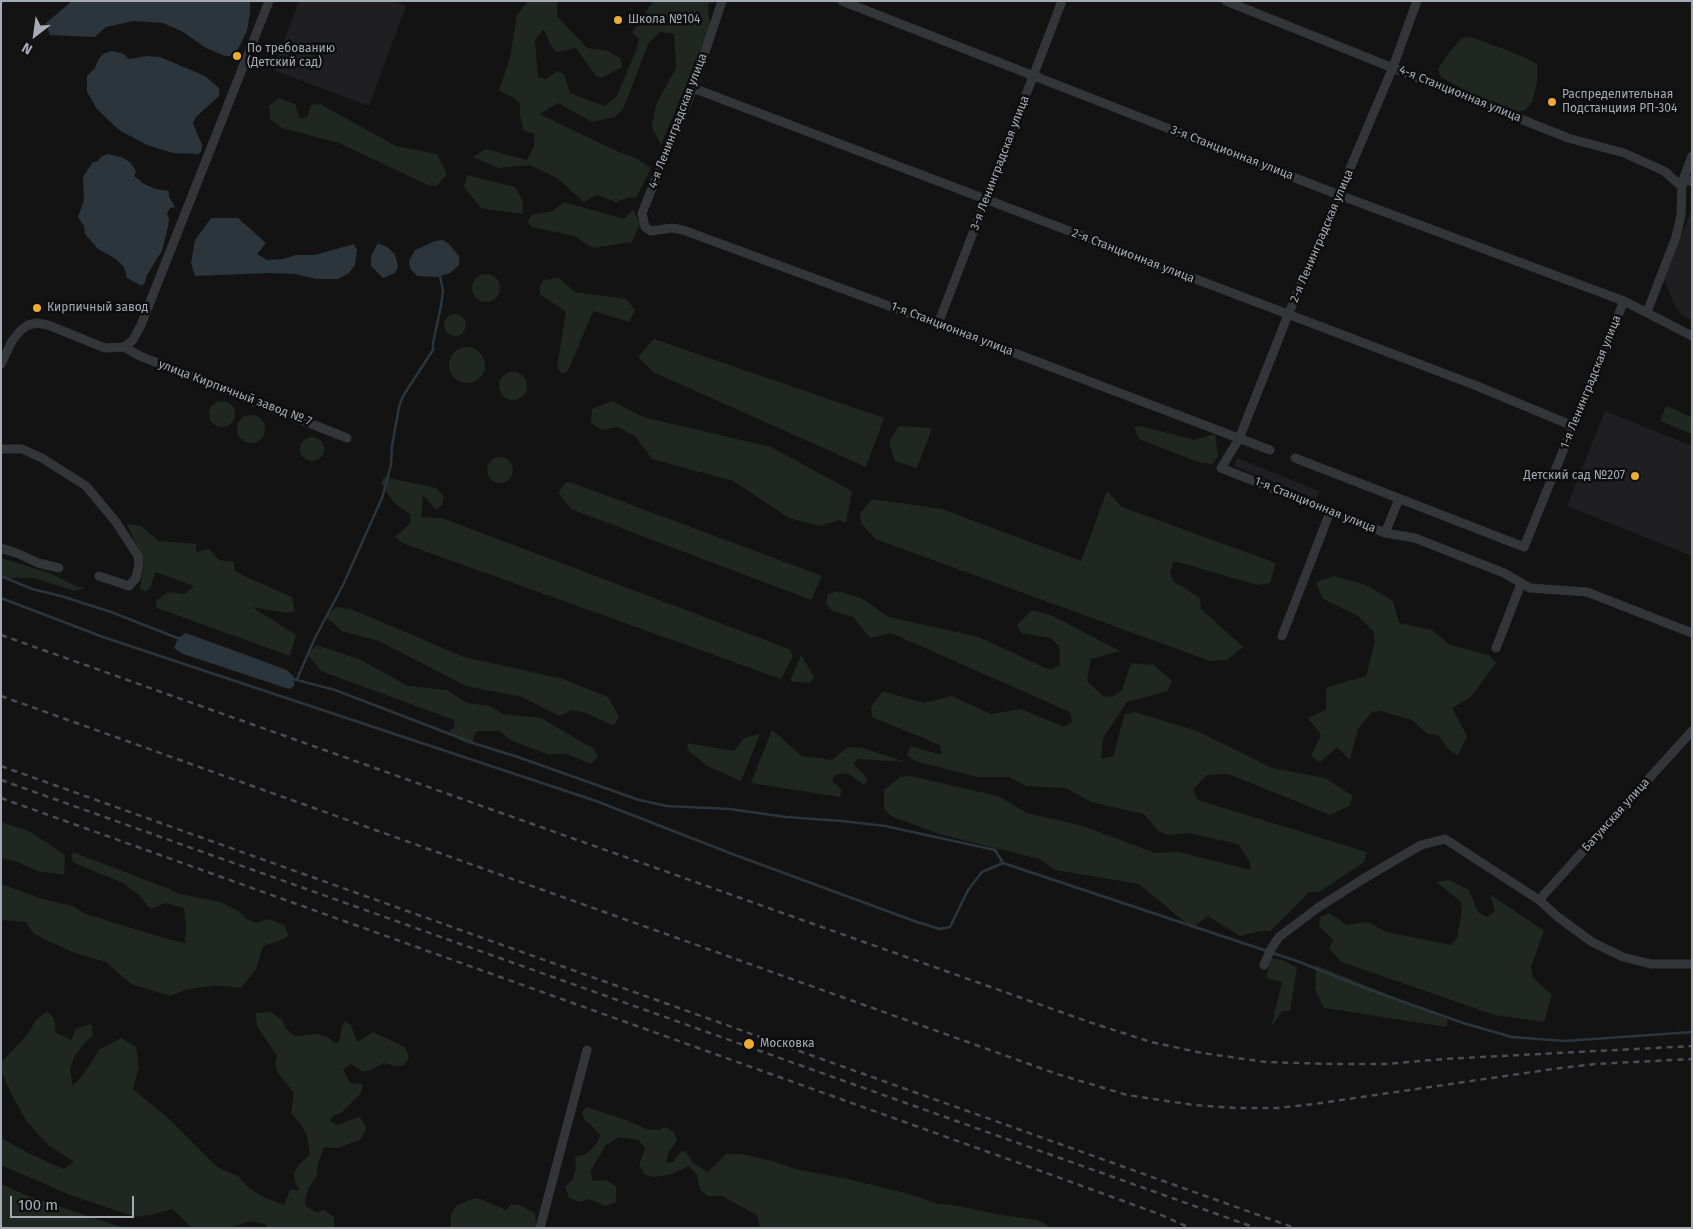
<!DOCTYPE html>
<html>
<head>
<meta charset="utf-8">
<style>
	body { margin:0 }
	#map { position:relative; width:1693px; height:1229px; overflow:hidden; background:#131314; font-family:"Fira Sans",sans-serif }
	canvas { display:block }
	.frame { position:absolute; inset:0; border:2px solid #a5aab4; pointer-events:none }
	.north { position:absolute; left:10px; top:10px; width:50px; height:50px; -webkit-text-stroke:4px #0e0e0f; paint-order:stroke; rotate:210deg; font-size:14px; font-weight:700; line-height:20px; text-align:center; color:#a5aab4 }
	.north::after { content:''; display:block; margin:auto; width:18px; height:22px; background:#a5aab4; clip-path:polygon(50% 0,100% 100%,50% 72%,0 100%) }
	.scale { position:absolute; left:10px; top:1196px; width:124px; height:22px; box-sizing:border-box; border:2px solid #a5aab4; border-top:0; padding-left:6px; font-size:15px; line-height:18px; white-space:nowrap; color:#a5aab4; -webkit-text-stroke:4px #0e0e0f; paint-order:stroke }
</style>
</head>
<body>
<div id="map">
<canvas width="1693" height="1229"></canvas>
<div class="frame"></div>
<div class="north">N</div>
<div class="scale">100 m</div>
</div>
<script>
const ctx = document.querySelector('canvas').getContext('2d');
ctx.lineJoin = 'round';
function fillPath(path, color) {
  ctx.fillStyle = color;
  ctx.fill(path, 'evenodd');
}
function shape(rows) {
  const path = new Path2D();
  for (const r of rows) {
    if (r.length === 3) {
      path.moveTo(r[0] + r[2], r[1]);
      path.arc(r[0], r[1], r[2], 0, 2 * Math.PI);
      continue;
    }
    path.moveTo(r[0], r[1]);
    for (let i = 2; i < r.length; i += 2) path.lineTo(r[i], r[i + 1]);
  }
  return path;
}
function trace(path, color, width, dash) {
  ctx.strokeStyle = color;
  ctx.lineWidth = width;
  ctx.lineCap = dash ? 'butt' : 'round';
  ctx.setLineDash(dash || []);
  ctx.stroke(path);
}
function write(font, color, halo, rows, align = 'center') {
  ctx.font = font + ' "Fira Sans",sans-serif';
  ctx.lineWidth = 5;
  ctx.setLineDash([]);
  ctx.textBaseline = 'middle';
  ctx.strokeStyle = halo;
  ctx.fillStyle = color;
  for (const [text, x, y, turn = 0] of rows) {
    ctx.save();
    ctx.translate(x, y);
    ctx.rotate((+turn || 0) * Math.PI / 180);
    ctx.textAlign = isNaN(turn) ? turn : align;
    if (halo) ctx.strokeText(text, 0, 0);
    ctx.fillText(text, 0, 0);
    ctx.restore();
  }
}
fillPath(shape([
	[299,1,392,1,406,6,369,106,273,70],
	[1692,209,1692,320,1683,316,1675,306,1664,279],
	[1605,411,1692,446,1692,556,1567,506],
	[1237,458,1319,491,1316,499,1234,466]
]), '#1f1f21');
fillPath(shape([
	[528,1,557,1,557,16,587,48,609,51,621,59,622,67,602,78,596,76,576,48,557,52,552,48,544,29,535,40,538,77,546,79,557,71,564,74,570,93,604,106,617,96,635,53,639,39,632,33,653,1,718,1,708,4,710,28,661,145,652,127,656,105,676,68,674,34,660,32,649,42,624,107,615,117,592,122,558,103,539,114,619,152,634,157,651,168,636,198,629,197,616,202,597,195,584,202,557,178,530,165,499,168,473,157,486,149,527,160,534,146,535,134,524,131,520,116,520,103,511,96,503,93,499,90,510,58,517,15],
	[1470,37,1501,48,1526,58,1537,64,1537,82,1532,102,1525,110,1516,112,1490,104,1441,77,1438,69,1448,54,1462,38],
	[279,98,295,104,300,119,307,117,311,105,320,104,396,146,437,154,447,174,437,186,428,185,339,143,282,128,270,119,269,106],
	[467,175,515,187,523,201,522,214,481,208,464,187],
	[564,202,624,219,633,209,640,224,632,242,593,248,574,236,531,227,528,221,532,215,553,211],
	[486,288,14],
	[559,278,575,292,626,299,635,310,629,322,593,311,568,371,562,374,557,367,566,312,540,294,540,286,544,280],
	[455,325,11],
	[654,339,884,418,866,467,653,372,638,357],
	[467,365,18],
	[513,386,14],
	[222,414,13],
	[612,401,643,417,771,447,852,491,846,523,839,520,819,526,789,518,733,481,652,459,635,436,617,427,602,430,591,423,592,409],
	[1666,406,1692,417,1692,434,1660,421],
	[251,429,14],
	[899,426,932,428,917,468,895,461,889,442],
	[1141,426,1194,440,1215,434,1218,456,1212,464,1198,462,1139,439,1134,427],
	[312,449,12],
	[500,470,13],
	[384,477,436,488,444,497,442,505,436,510,423,495,421,517,442,518,789,649,793,656,781,679,402,543,395,537,411,523,410,514,394,503,381,483],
	[566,482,573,483,822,576,811,600,571,509,558,493],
	[1107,491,1122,507,1276,563,1270,583,1257,585,1174,561,1170,571,1173,581,1200,598,1201,609,1243,647,1227,660,1210,661,875,539,861,523,860,514,872,499,942,509,1081,561],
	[127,524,141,526,159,541,196,544,196,552,209,549,219,560,234,562,234,570,242,575,292,597,295,611,287,613,252,607,296,635,290,656,157,608,156,601,168,592,184,594,194,586,155,572,151,586,146,592,140,589,144,563],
	[1,558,50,573,76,586,86,588,74,591,34,578,1,578],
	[1334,576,1366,585,1393,601,1399,623,1432,630,1450,645,1489,655,1496,663,1471,697,1452,708,1467,736,1458,755,1449,750,1438,735,1428,734,1412,720,1381,711,1372,712,1358,729,1350,760,1337,747,1320,762,1311,756,1321,735,1308,718,1326,710,1327,687,1366,676,1375,642,1373,631,1358,616,1323,599,1316,582],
	[839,591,861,598,889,617,979,637,1050,670,1060,665,1059,646,1051,638,1021,633,1017,625,1032,610,1053,616,1120,651,1091,659,1087,681,1103,696,1113,697,1122,690,1131,663,1154,665,1172,681,1168,691,1127,702,1103,738,1101,759,1113,756,1125,714,1135,712,1197,731,1272,768,1325,778,1353,796,1349,806,1330,815,1228,774,1207,775,1193,789,1198,800,1367,852,1364,862,1319,892,1309,892,1270,931,1260,931,1240,936,1208,916,1192,928,1139,884,1055,870,1039,859,939,834,891,816,884,809,884,790,900,777,911,776,998,796,1027,813,1083,826,1155,853,1178,852,1251,870,1249,861,1238,844,1189,833,1168,835,1158,831,1144,814,1091,802,1066,788,1026,786,1009,777,977,777,915,761,907,755,911,746,942,755,940,745,872,717,871,707,883,691,923,703,952,696,991,714,1021,709,1064,727,1072,722,1070,712,891,633,870,638,853,617,832,611,826,603,828,594],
	[336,607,351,609,464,657,563,679,608,697,619,717,614,726,586,713,572,710,559,716,522,697,466,686,379,641,342,631,326,617],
	[316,645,361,660,408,686,447,690,467,703,490,706,503,714,541,718,594,749,598,756,591,764,564,753,549,755,510,740,500,731,477,731,470,745,452,736,449,730,455,728,454,720,321,671,308,655],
	[801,655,814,677,810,683,790,681],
	[772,730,802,756,832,760,848,747,863,748,906,762,859,759,853,763,868,779,864,785,847,773,835,775,832,781,842,790,840,797,751,783],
	[760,734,741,781,707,766,688,750,687,743,734,751,744,738],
	[1,822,29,831,65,855,64,875,37,871,15,861,1,858],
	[73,852,169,889,180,894,220,902,239,911,246,919,257,923,268,919,284,925,289,936,279,941,263,946,256,969,241,988,215,985,185,990,170,996,131,984,106,962,73,952,48,941,33,933,26,922,4,920,1,921,1,884,43,899,72,906,86,914,164,938,185,943,186,927,184,908,166,903,150,909,140,896,123,883,74,863,71,858],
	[1449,880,1469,890,1478,912,1487,917,1495,911,1490,894,1544,931,1531,967,1533,978,1552,995,1544,1022,1495,1015,1341,962,1329,948,1333,940,1319,926,1320,917,1329,913,1347,925,1367,922,1387,932,1451,945,1457,938,1462,910,1460,901,1436,882],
	[1271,958,1283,960,1297,968,1290,1011,1282,1011,1271,1028,1282,982,1266,978],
	[1316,965,1447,1019,1447,1027,1324,1008,1315,989],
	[47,1011,54,1019,56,1033,71,1040,76,1029,91,1024,93,1035,83,1045,74,1057,70,1069,73,1086,83,1075,100,1049,121,1038,136,1047,139,1067,133,1089,170,1120,217,1167,238,1176,250,1189,265,1198,284,1205,290,1190,300,1190,295,1182,294,1173,299,1165,310,1154,307,1136,301,1125,291,1113,294,1093,278,1073,275,1063,277,1056,257,1026,256,1013,271,1012,282,1020,286,1029,295,1036,318,1034,327,1037,336,1044,340,1039,341,1029,344,1021,351,1025,357,1042,373,1032,405,1047,409,1058,405,1065,397,1066,384,1063,368,1071,362,1071,351,1064,343,1069,350,1083,363,1084,361,1093,342,1112,333,1116,330,1121,337,1125,360,1117,367,1128,360,1140,337,1148,324,1147,318,1164,316,1177,309,1187,305,1200,305,1206,317,1212,324,1210,334,1217,334,1226,331,1228,268,1228,265,1224,250,1221,229,1228,192,1228,172,1209,151,1215,135,1217,70,1195,1,1165,1,1138,32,1155,64,1169,74,1162,48,1145,27,1122,13,1097,1,1071,1,1063,28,1034,36,1020],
	[587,1107,626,1120,646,1129,658,1130,666,1127,674,1132,677,1140,668,1154,666,1163,673,1162,681,1151,686,1152,693,1163,708,1172,726,1154,742,1154,776,1162,795,1169,848,1179,905,1193,938,1204,953,1205,1002,1215,1038,1220,1052,1228,759,1228,760,1227,757,1215,722,1196,708,1196,700,1190,697,1175,689,1166,672,1174,655,1177,645,1175,639,1166,645,1148,638,1140,619,1137,606,1145,591,1170,592,1181,605,1180,616,1186,616,1202,605,1206,589,1199,580,1202,569,1198,565,1187,573,1179,576,1168,575,1157,585,1154,591,1150,597,1143,600,1135,592,1126,584,1120,582,1112],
	[1,1184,28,1196,124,1228,1,1228],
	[478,1198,506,1210,511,1204,519,1205,535,1213,536,1228,451,1227,451,1215,456,1206,469,1200]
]), '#1f2720');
fillPath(shape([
	[72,1,250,1,250,13,247,31,238,49,231,56,225,56,206,48,183,32,163,23,133,21,106,27,95,37,50,35,46,23],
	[112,51,122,53,129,59,147,56,160,57,205,76,219,88,219,96,196,117,193,123,202,145,201,152,198,154,173,153,147,145,119,130,97,109,87,92,87,76,95,68,98,60,103,54],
	[108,154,121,157,130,162,136,171,134,176,144,184,156,189,169,191,169,197,175,207,170,208,167,213,169,220,168,227,162,251,155,262,147,275,145,282,142,286,127,278,124,267,116,259,98,249,85,234,84,226,78,217,84,200,83,177,93,162,98,161,101,157],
	[211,218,238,218,266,243,257,254,267,260,283,259,296,255,315,255,354,244,357,250,355,265,349,273,338,279,316,279,295,274,269,273,195,276,191,263,195,240],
	[443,240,449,244,459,256,459,265,450,273,436,277,417,276,410,268,409,261,415,250,435,241],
	[378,243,387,247,395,254,398,267,395,273,383,278,371,266,371,256],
	[186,633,287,670,294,677,294,686,289,689,183,654,174,648,178,638]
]), '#2c353c');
trace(shape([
	[1,576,32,589,61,596,111,612,180,639],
	[1,598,103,637,596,801,735,855,917,922,940,929,950,927,968,890,982,872,1003,863],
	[293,679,335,690,476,744,515,756,639,800,667,806,730,809,786,817,842,821,885,826,995,850,1003,863,1297,961,1365,988,1463,1023,1512,1037,1565,1041,1692,1032],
	[297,679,315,638,343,585,382,498,391,465,392,446,399,407,403,396,433,350,433,343,441,306,443,291,440,276]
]), '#2c353c', 2.5);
trace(shape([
	[722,1,693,88,642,213,645,227,651,231,672,228,683,230,938,324,1270,450],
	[842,1,1339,195,1624,301,1692,336],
	[1226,1,1568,138,1624,153,1664,171,1679,184,1688,180,1692,182],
	[1417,1,1393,67,1288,315,1239,439,1221,468,1385,533,1415,538,1504,573,1530,588,1587,592,1692,633],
	[693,88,1477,386,1573,426],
	[1647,312,1676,237,1681,215,1682,183,1692,156],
	[938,324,1062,1],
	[124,347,140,356,347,438],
	[1,364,12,341,20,331,28,325,37,323,48,325,105,348,124,347,133,340,141,325,269,1],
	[1,449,22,449,42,458,86,486,116,522,138,556,139,564,136,578,129,586,99,576],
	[1295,458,1524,547,1624,301],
	[1385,533,1399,499],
	[1,548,19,554,38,563,59,568],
	[1282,636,1330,512],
	[1496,648,1521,584],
	[1539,900,1692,731],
	[1264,965,1271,949,1279,937,1319,907,1363,879,1421,845,1445,839,1539,900,1558,917,1592,942,1623,957,1651,964,1692,964],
	[540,1228,587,1050]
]), '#343539', 9);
trace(shape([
	[1,635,1089,1022,1151,1042,1202,1053,1266,1062,1331,1064,1385,1064,1444,1059,1692,1046],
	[1,696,1057,1074,1127,1095,1194,1105,1235,1108,1278,1108,1314,1104,1553,1069,1595,1064,1692,1059],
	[1,766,1295,1228],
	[1,780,1256,1228],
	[1,798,1005,1158,1159,1214,1190,1228]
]), '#4b4d52', 2.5, [6, 5]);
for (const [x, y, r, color] of [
	[618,20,5,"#ecab33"],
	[237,56,5,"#ecab33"],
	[1552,102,5,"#ecab33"],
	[37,308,5,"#ecab33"],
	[1635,476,5,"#ecab33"],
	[749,1044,6,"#ecab33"]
]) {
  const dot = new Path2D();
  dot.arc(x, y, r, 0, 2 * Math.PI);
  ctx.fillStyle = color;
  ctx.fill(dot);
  trace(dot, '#0e0e0f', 2);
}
write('12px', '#a5aab4', '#0e0e0f', [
	["Школа №104",628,20],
	["По требованию",247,49],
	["(Детский сад)",247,63],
	["Распределительная",1562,95],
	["Подстанциия РП-304",1562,109],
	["Кирпичный завод",47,308],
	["Детский сад №207",1625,476,"right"],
	["Московка",760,1044]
], 'left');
write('12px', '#a5aab4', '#0e0e0f', [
	["4-я Станционная улица",1460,94,22],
	["4-я Ленинградская улица",678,121,-69],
	["3-я Станционная улица",1232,153,21],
	["3-я Ленинградская улица",1000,163,-69],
	["2-я Ленинградская улица",1322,236,-67],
	["2-я Станционная улица",1133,256,21],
	["1-я Станционная улица",952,329,21],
	["1-я Ленинградская улица",1591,382,-68],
	["улица Кирпичный завод № 7",235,393,21],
	["1-я Станционная улица",1315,505,22],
	["Батумская улица",1616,815,-48]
]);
</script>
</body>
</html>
